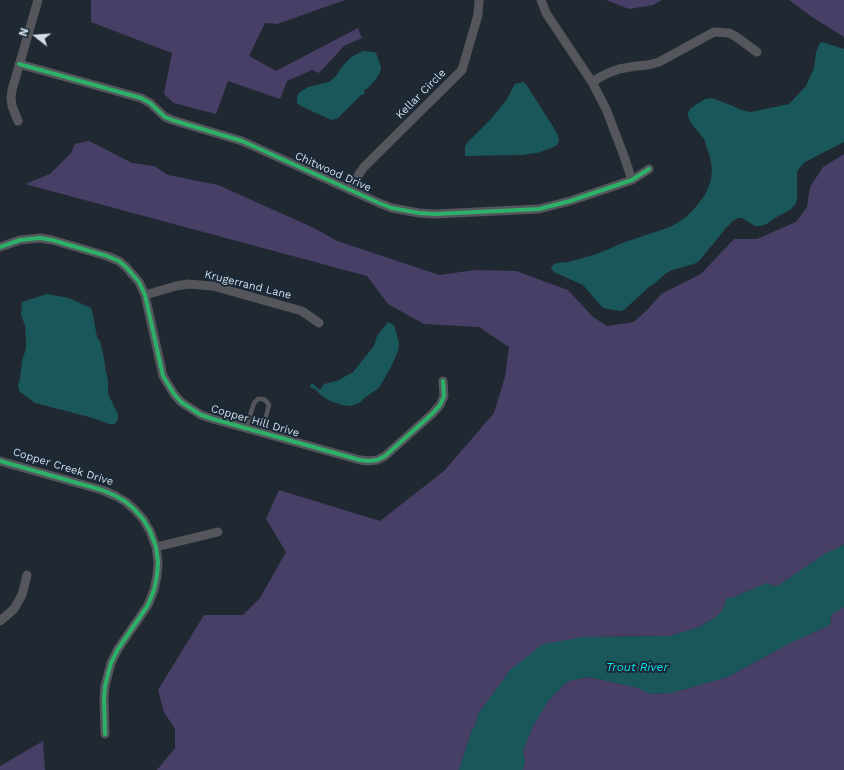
<!DOCTYPE html>
<html>
<head>
<meta charset="utf-8">
<style>
	body { margin:0 }
	#map { position:relative; width:844px; height:770px; overflow:hidden; background:#202931; font-family:"Work Sans",sans-serif }
	canvas { display:block }
	.north { position:absolute; left:16px; top:16px; width:40px; height:40px; -webkit-text-stroke:3px #192938; paint-order:stroke; rotate:287deg; font-size:11px; font-weight:700; line-height:16px; text-align:center; color:#d4dee8 }
	.north::after { content:''; display:block; margin:auto; width:14px; height:18px; background:#d4dee8; clip-path:polygon(50% 0,100% 100%,50% 72%,0 100%) }
</style>
</head>
<body>
<div id="map">
<canvas width="844" height="770"></canvas>
<div class="north">N</div>
</div>
<script>
const ctx = document.querySelector('canvas').getContext('2d');
ctx.lineJoin = 'round';
function fillPath(path, color) {
  ctx.fillStyle = color;
  ctx.fill(path, 'evenodd');
}
function shape(rows) {
  const path = new Path2D();
  for (const r of rows) {
    path.moveTo(r[0], r[1]);
    for (let i = 2; i < r.length; i += 2) path.lineTo(r[i], r[i + 1]);
  }
  return path;
}
function trace(path, color, width, dash) {
  ctx.strokeStyle = color;
  ctx.lineWidth = width;
  ctx.lineCap = dash ? 'butt' : 'round';
  ctx.setLineDash(dash || []);
  ctx.stroke(path);
}
function write(font, color, halo, rows, align = 'center') {
  ctx.font = font + ' "Work Sans",sans-serif';
  ctx.lineWidth = 4;
  ctx.setLineDash([]);
  ctx.textBaseline = 'middle';
  ctx.strokeStyle = halo;
  ctx.fillStyle = color;
  for (const [text, x, y, turn = 0] of rows) {
    ctx.save();
    ctx.translate(x, y);
    ctx.rotate((+turn || 0) * Math.PI / 180);
    ctx.textAlign = isNaN(turn) ? turn : align;
    if (halo) ctx.strokeText(text, 0, 0);
    ctx.fillText(text, 0, 0);
    ctx.restore();
  }
}
fillPath(shape([
	[91,0,345,0,277,24,265,23,249,56,276,71,358,28,362,38,344,46,319,73,312,70,287,81,280,99,228,81,216,114,174,103,164,94,172,53,91,22],
	[606,0,662,0,653,5,629,9],
	[789,0,844,0,844,37,812,17],
	[89,141,132,163,154,166,168,175,218,185,314,228,337,241,439,275,475,270,516,271,568,290,593,317,607,326,634,322,650,307,661,294,701,274,734,239,757,239,796,222,807,207,810,187,823,167,844,154,844,544,836,549,826,553,776,587,766,583,732,598,727,598,722,611,716,617,699,627,670,636,583,637,511,669,478,714,475,726,472,730,459,770,157,770,175,748,175,729,164,712,158,690,204,615,243,615,260,598,286,552,266,519,279,490,380,521,444,471,494,413,505,377,509,347,479,327,424,324,388,304,367,276,25,184,50,174,71,153,75,144],
	[844,607,844,770,523,770,525,761,523,751,533,726,549,700,568,681,588,677,639,688,649,694,671,693,728,677,790,643,830,625,831,615],
	[43,741,45,770,0,770,0,766]
]), '#483f67');
fillPath(shape([
	[822,42,844,49,844,142,805,162,800,167,797,172,797,200,795,205,790,210,773,219,767,224,760,226,755,226,742,218,738,218,733,221,726,228,699,261,694,264,672,270,665,274,654,284,650,286,624,310,620,311,603,308,583,285,554,272,551,269,552,266,556,263,568,262,597,254,625,242,670,227,685,218,694,209,705,195,711,180,712,169,710,157,704,139,691,123,688,116,688,112,691,108,705,99,712,98,733,106,741,110,751,112,789,104,806,86,814,68,816,52,820,43],
	[363,51,373,52,376,53,381,67,380,72,376,79,368,88,364,90,365,94,361,95,338,118,332,120,327,118,301,106,297,103,297,97,299,93,308,87,329,82,336,76,342,67,351,57],
	[523,82,526,84,557,133,559,141,558,144,554,147,537,153,521,155,465,156,465,147,467,143,492,118,507,99,515,84],
	[47,294,69,298,91,308,93,315,97,337,100,341,104,358,106,373,107,375,108,383,108,394,118,414,118,419,115,424,109,424,93,418,35,403,19,391,18,385,20,379,22,360,26,349,26,336,25,334,26,328,21,315,22,302],
	[388,322,394,325,399,343,398,351,391,367,379,388,364,398,361,402,351,406,342,405,330,401,322,396,315,389,311,388,310,386,312,383,320,390,324,384,337,381,353,372,374,346,377,336],
	[844,544,844,607,831,615,830,625,790,643,728,677,671,693,649,694,639,688,588,677,568,681,549,700,533,726,523,751,525,761,523,770,459,770,472,730,475,726,478,714,511,669,543,644,583,637,670,636,699,627,716,617,722,611,727,598,732,598,766,583,776,587,826,553,836,549]
]), '#19575b');
trace(shape([
	[246,428,254,403,258,399,262,399,265,400,269,405,262,432]
]), '#54565b', 4.5);
trace(shape([
	[541,0,546,13,592,82,606,109,624,156,632,180],
	[19,64,141,98,150,103,165,117,172,120,242,141,379,203,392,208,419,213,435,214,539,209,570,201,632,180,649,169],
	[592,82,606,74,619,69,636,66,648,65,659,62,714,32,729,33,735,36,757,52],
	[18,121,12,106,11,98,12,90,38,0],
	[350,190,359,174,364,167,462,70,478,15,479,0],
	[0,247,20,240,40,238,52,240,107,256,119,261,126,267,139,282,145,295,163,376,174,394,181,402,201,415,213,419,360,460,369,461,377,460,385,456,432,414,440,405,444,396,443,381],
	[145,295,176,286,188,284,213,286,302,311,319,323],
	[0,461,102,490,116,496,126,502,134,509,143,519,150,531,156,547,158,562,157,576,154,590,148,605,118,649,111,663,105,686,104,698,105,734],
	[156,547,218,532],
	[0,621,14,609,22,595,27,575]
]), '#54565b', 9);
trace(shape([
	[19,64,141,98,150,103,165,117,172,120,242,141,379,203,392,208,419,213,435,214,539,209,570,201,632,180,649,169],
	[0,247,20,240,40,238,52,240,107,256,119,261,126,267,139,282,145,295,163,376,174,394,181,402,201,415,213,419,360,460,369,461,377,460,385,456,432,414,440,405,444,396,443,381],
	[0,461,102,490,116,496,126,502,134,509,143,519,150,531,156,547,158,562,157,576,154,590,148,605,118,649,111,663,105,686,104,698,105,734]
]), '#2db169', 4);
write('11px', '#d4dee8', '#192938', [
	["Kellar Circle",421,94,-45],
	["Chitwood Drive",333,172,24],
	["Krugerrand Lane",248,285,14],
	["Copper Hill Drive",255,421,16],
	["Copper Creek Drive",63,467,17]
]);
write('italic 12px', '#05dfe7', '#192938', [
	["Trout River",637,667]
]);
</script>
</body>
</html>
